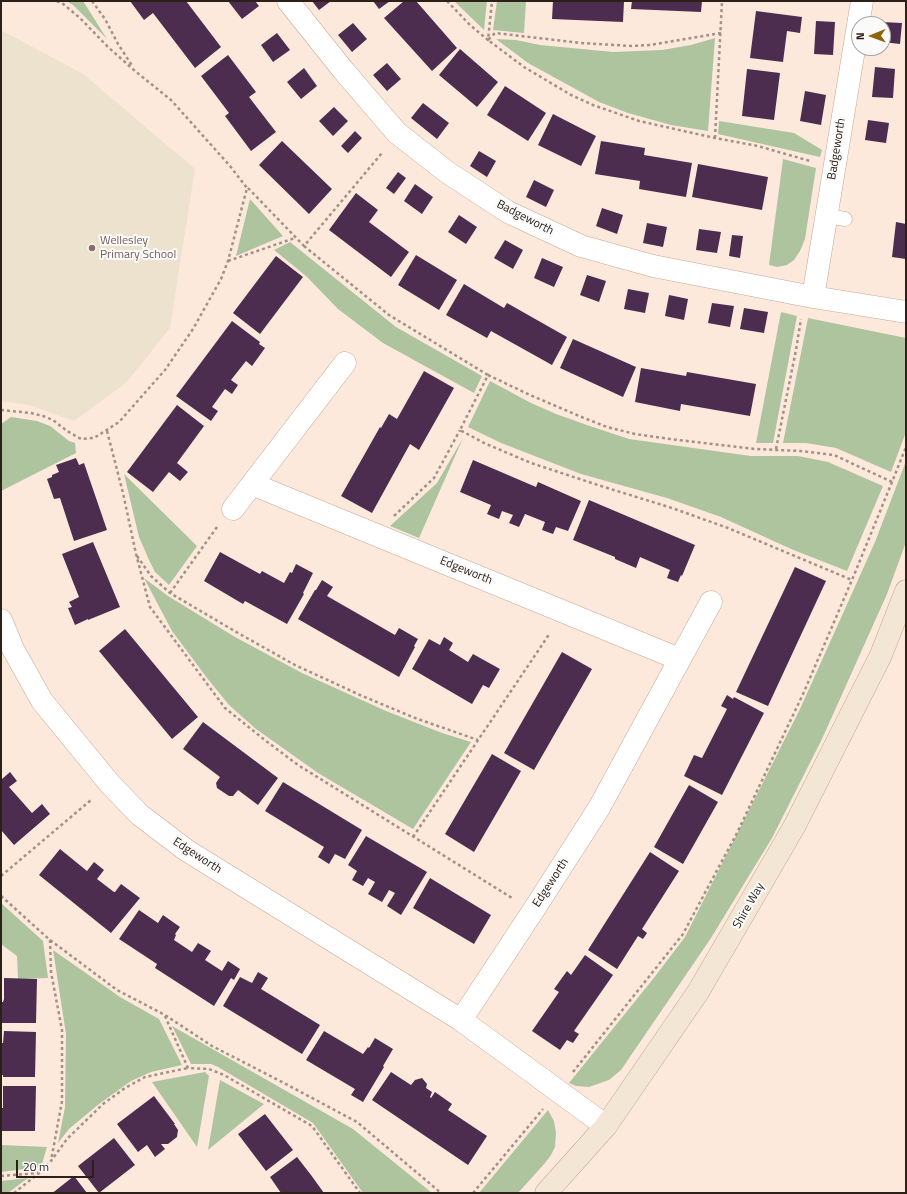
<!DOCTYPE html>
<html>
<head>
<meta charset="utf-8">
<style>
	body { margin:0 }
	#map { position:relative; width:907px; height:1194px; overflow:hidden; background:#fce9db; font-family:"Titillium Web",sans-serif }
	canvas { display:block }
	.frame { position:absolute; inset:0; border:2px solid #2c2018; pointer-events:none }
	.north { position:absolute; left:851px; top:16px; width:40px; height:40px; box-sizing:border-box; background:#fafafa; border:1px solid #a8a3a0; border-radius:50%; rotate:269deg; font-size:11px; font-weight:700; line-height:16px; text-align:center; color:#2c2018 }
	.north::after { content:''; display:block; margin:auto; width:14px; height:18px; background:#8f640b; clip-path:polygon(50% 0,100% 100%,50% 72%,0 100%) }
	.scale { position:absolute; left:16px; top:1160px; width:78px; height:18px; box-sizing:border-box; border:2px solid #2c2018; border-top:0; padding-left:5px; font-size:12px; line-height:14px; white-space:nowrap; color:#2c2018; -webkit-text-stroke:3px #fafafa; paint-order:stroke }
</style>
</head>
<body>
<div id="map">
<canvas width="907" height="1194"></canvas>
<div class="frame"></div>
<div class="north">N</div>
<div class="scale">20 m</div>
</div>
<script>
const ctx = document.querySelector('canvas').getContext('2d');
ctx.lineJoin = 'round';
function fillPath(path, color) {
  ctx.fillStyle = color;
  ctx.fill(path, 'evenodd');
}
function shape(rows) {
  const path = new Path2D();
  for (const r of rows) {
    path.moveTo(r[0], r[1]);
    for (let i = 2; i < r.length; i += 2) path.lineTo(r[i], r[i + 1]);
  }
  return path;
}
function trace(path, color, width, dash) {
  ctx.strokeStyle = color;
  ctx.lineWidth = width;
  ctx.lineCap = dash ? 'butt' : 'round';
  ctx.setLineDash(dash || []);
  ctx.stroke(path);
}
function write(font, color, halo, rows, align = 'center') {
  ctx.font = font + ' "Titillium Web",sans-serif';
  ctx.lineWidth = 4;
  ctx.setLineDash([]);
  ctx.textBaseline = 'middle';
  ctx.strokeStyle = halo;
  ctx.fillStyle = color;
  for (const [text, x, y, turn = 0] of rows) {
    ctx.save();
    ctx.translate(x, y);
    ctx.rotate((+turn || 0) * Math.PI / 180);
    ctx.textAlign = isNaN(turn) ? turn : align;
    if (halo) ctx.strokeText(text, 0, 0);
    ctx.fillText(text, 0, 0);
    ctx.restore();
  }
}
fillPath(shape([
	[1,30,83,74,195,169,170,328,126,383,74,421,29,405,1,401]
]), '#ede2cd');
fillPath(shape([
	[66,1,83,1,107,39,73,5],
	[454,1,487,1,484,30],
	[497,1,526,1,524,33,493,30],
	[715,38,708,131,671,125,628,113,599,102,528,63,496,39,516,40,540,45,613,52,662,50,691,45],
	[719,121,794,133,822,150,820,157,718,134],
	[783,159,816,168,805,239,800,251,794,260,787,265,777,267,769,265],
	[250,199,283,236,236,256],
	[290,242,396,327,482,376,474,393,383,343,338,309,306,276,274,250],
	[781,312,797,316,773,443,756,443],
	[808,318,906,338,906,432,891,472,836,448,806,443,783,443],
	[490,381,531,403,556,414,587,425,629,439,751,456,798,456,828,462,883,486,847,571,791,549,721,517,667,498,581,474,501,443,468,427],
	[11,417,37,421,50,426,69,441,75,443,76,453,1,491,1,424],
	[463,438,419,538,390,526,437,483],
	[906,461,906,542,887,594,822,739,772,838,711,938,621,1070,609,1080,589,1087,576,1086,569,1083,653,979,685,937,800,709,875,542],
	[124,474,197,546,169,585,155,572,149,560,139,537],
	[144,578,168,596,235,637,302,673,386,711,442,733,471,742,413,829,318,773,256,729,229,705,207,678,172,631],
	[1,903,43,941,48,978,18,979,17,956,1,944],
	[53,950,120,997,159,1019,182,1065,151,1072,131,1081,99,1104,69,1129,58,1143,65,1107,66,1034],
	[172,1026,353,1129,432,1193,363,1193,313,1123,218,1067,211,1064,191,1064],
	[205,1072,209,1076,197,1147,152,1082],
	[220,1080,264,1104,208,1150],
	[548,1110,554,1121,556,1133,555,1147,551,1155,545,1163,518,1193,479,1193],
	[1,1145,47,1147,41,1167,1,1172],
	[28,1178,8,1193,1,1193,1,1181]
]), '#adc49f');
fillPath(shape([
	[130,1,186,1,221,47,195,68,153,13,144,20],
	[228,1,255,1,259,6,242,19],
	[312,1,331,1,319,10],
	[373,1,390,1,379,9],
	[404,1,416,1,457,48,432,71,384,18],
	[553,1,624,1,623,22,552,19],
	[632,1,702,1,701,12,631,9],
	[756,11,802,17,800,33,787,31,783,62,750,58],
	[816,21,835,22,833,55,814,54],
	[882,22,902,23,900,44,883,42,883,24,882,24],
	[353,23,367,39,352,52,338,35],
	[277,33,290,50,273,62,261,45],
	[460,49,498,82,477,107,439,75],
	[228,55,256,92,249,97,276,132,251,151,225,116,229,113,201,76],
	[387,63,401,79,387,91,373,75],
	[875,67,895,69,893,98,872,97],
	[304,68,317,86,301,99,287,82],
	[747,69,780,73,774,120,742,116],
	[505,86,546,113,528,141,487,115],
	[805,91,826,95,821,125,800,121],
	[423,103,449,123,437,139,411,118],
	[334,107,348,121,333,136,319,121],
	[553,114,596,136,581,166,538,145],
	[868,120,889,123,886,143,865,140],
	[355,131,362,138,348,153,341,146],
	[282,141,332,189,309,214,259,165],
	[601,141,645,148,644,155,692,163,686,197,639,189,640,181,595,174],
	[479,151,496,161,487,177,470,166],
	[698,164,768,177,762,210,692,197],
	[398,172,406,178,394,194,386,188],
	[534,180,554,190,546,207,526,197],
	[415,184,433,197,422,214,404,201],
	[356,193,378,210,369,222,409,252,391,277,329,230],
	[602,208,623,215,617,234,596,226],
	[459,215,477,227,466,244,448,232],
	[896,222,906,224,906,259,892,257],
	[647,223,667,227,663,247,643,243],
	[699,229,721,232,717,253,696,250],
	[732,235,743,236,740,258,729,256],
	[505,240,523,250,513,269,494,258],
	[416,255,457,280,439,310,398,285],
	[276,256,303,277,260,334,233,313],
	[542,258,563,267,554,287,534,278],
	[587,275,606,281,599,302,580,295],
	[464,284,504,308,507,303,567,337,552,365,491,331,487,338,446,315],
	[628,289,649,293,645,313,624,309],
	[669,295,688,299,684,320,665,316],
	[712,303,734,306,730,327,708,323],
	[744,308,768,312,764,333,740,329],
	[232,321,260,342,259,344,265,348,252,366,246,361,231,380,238,385,232,394,225,389,212,407,218,411,211,421,176,396],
	[573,339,636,367,623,397,560,368],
	[641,368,686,376,687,372,756,384,750,416,681,404,680,411,635,402],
	[424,371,454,388,419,450,410,444,372,513,341,496,380,427,381,428,389,414,397,419],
	[177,405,204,426,177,463,188,472,180,481,169,472,153,492,127,472],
	[76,458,79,465,84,463,107,530,74,541,60,498,54,499,47,479,52,477,52,475,59,472,56,465],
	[473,460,536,487,538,482,581,501,568,531,556,527,553,534,542,530,545,522,525,514,519,527,509,523,513,515,502,511,499,519,487,514,491,505,460,492],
	[589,500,695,545,682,576,681,575,678,582,667,578,670,570,640,557,636,568,615,559,615,557,573,540],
	[93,542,120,607,88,620,88,619,75,625,68,608,72,607,69,602,79,597,62,554],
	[220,552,260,574,262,571,284,583,290,572,292,573,296,564,313,573,303,593,304,594,287,624,245,601,243,604,204,581],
	[795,567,826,581,768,706,736,692],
	[322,580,333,587,327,596,395,635,399,628,418,639,414,646,415,647,399,677,298,619,315,590,316,590],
	[125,629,198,717,172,739,99,651],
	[444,637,453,643,449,650,468,662,473,654,500,669,489,688,483,685,472,704,412,669,429,639,440,645],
	[562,652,592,669,534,770,504,753],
	[727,695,733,699,734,697,764,713,722,795,684,776,694,755,702,758,727,709,721,706],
	[203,722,278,778,258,805,238,790,233,796,229,796,217,788,216,783,220,777,183,749],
	[492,754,521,771,474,852,445,834],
	[10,772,17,781,9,787,32,813,42,804,50,814,14,845,1,830,1,777,2,779],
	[283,782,362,830,345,859,335,854,329,864,318,857,324,847,265,811],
	[689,785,718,802,683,864,654,847],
	[366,836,427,872,401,915,387,906,395,893,389,890,382,902,368,894,375,882,368,878,363,886,352,880,357,871,348,865],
	[60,849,87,871,94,862,104,870,97,879,114,892,115,892,121,884,140,898,111,933,39,875],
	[650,852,679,871,642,929,647,933,643,939,638,936,617,969,588,950],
	[430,878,491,915,474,944,413,908],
	[139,910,158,923,163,915,180,927,175,934,176,935,174,940,192,952,198,943,211,951,205,960,222,971,228,961,240,969,234,980,231,978,214,1006,155,968,157,964,119,939],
	[585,955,613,975,574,1031,579,1034,573,1043,567,1040,560,1050,532,1031,559,992,554,989,567,971,571,975],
	[258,972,268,978,261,989,320,1025,302,1054,223,1006,240,977,252,983],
	[4,978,37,979,36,1023,1,1023,1,1002,3,1002,4,999],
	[4,1031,36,1032,35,1077,3,1077,3,1075,1,1075,1,1043,3,1043],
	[324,1031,363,1054,368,1047,369,1048,375,1038,393,1049,383,1066,384,1067,363,1102,351,1095,355,1089,306,1060],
	[391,1072,411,1085,415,1080,422,1078,427,1084,426,1088,432,1092,430,1097,431,1098,435,1092,452,1104,448,1110,487,1136,468,1165,372,1100],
	[3,1086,36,1086,35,1131,1,1131,1,1108,3,1108],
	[154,1096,175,1124,174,1124,178,1130,177,1137,168,1144,161,1144,165,1149,155,1157,147,1145,138,1152,117,1124],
	[265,1114,293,1150,266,1171,238,1134],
	[114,1138,135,1165,99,1193,78,1166],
	[297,1157,311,1175,324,1193,281,1193,270,1177],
	[74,1176,87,1193,52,1193,55,1191]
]), '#4c2d4f');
const lane = shape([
	[826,216,845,219]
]);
const street = shape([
	[288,1,343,70,397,133,447,172,508,212,581,246,653,266,813,297,906,312],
	[813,297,862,1],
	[252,484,679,659],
	[233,509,345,363],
	[1,620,13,649,42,701,110,784,140,815,186,850,461,1020,606,1126],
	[461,1020,533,911,599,808,711,602]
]);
const secondary = shape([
	[546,1193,606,1126,698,992,794,827,881,655,906,591]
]);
trace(lane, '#c6a893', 15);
trace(street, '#c6a893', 23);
trace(secondary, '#c6a893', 23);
trace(shape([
	[92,1,105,19,118,44,133,67],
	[447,1,470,25,488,40,492,1],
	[721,33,650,45,632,46,581,43,495,33,488,40,524,67,571,95,593,105,639,121,715,138,758,146,810,161],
	[715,138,722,1],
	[248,188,304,246,382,153],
	[304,246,389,315,488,375],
	[228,261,295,238],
	[1,410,31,413,43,416,53,420,67,431,81,439,94,438,119,422,165,370,193,329,221,279,228,261,247,188,230,166,171,100,135,71,108,47,80,18,62,3,56,1],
	[107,431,123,493,136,554,150,607,225,708,266,741,298,765,512,898],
	[776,449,796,350,801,319],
	[892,482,834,455,801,451,755,449,670,439,635,434,607,427,584,418,530,395,488,375,460,430,484,443,531,463,601,486,672,508,728,528,852,580,892,482,906,447],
	[394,516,434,478,460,430],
	[137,556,151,576,170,593,238,633,295,665,360,695,415,718,478,740],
	[170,593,217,527],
	[413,837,550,633],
	[1,876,91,800],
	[1,896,50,940,117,990,165,1015,212,1046,284,1083,357,1122,441,1193],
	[50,940,51,972,62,1030,62,1101,51,1161],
	[165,1016,188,1068,209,1069,224,1075,312,1126,360,1193],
	[573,1072,683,934,737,833,804,692,852,580],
	[1,1176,38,1173],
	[14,1193,39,1173,51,1161,67,1139,103,1104,125,1088,145,1077,188,1068],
	[473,1193,543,1109]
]), '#a19186', 2.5, [3, 3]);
trace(lane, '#fff', 14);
trace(street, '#fff', 22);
trace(secondary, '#f3e6d5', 22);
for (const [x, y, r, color] of [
	[92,248,4,"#8d6e63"]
]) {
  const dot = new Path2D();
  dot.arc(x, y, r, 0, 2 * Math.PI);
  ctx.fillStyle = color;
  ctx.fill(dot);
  trace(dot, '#fafafa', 1.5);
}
write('12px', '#2c2018', '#fafafa', [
	["Badgeworth",837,149,-81],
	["Badgeworth",525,218,27],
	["Edgeworth",466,571,22],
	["Edgeworth",197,856,33],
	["Edgeworth",551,883,-57],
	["Shire Way",749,906,-60]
]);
write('12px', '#785e54', '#fafafa', [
	["Wellesley",100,241],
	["Primary School",100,255]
], 'left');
</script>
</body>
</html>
